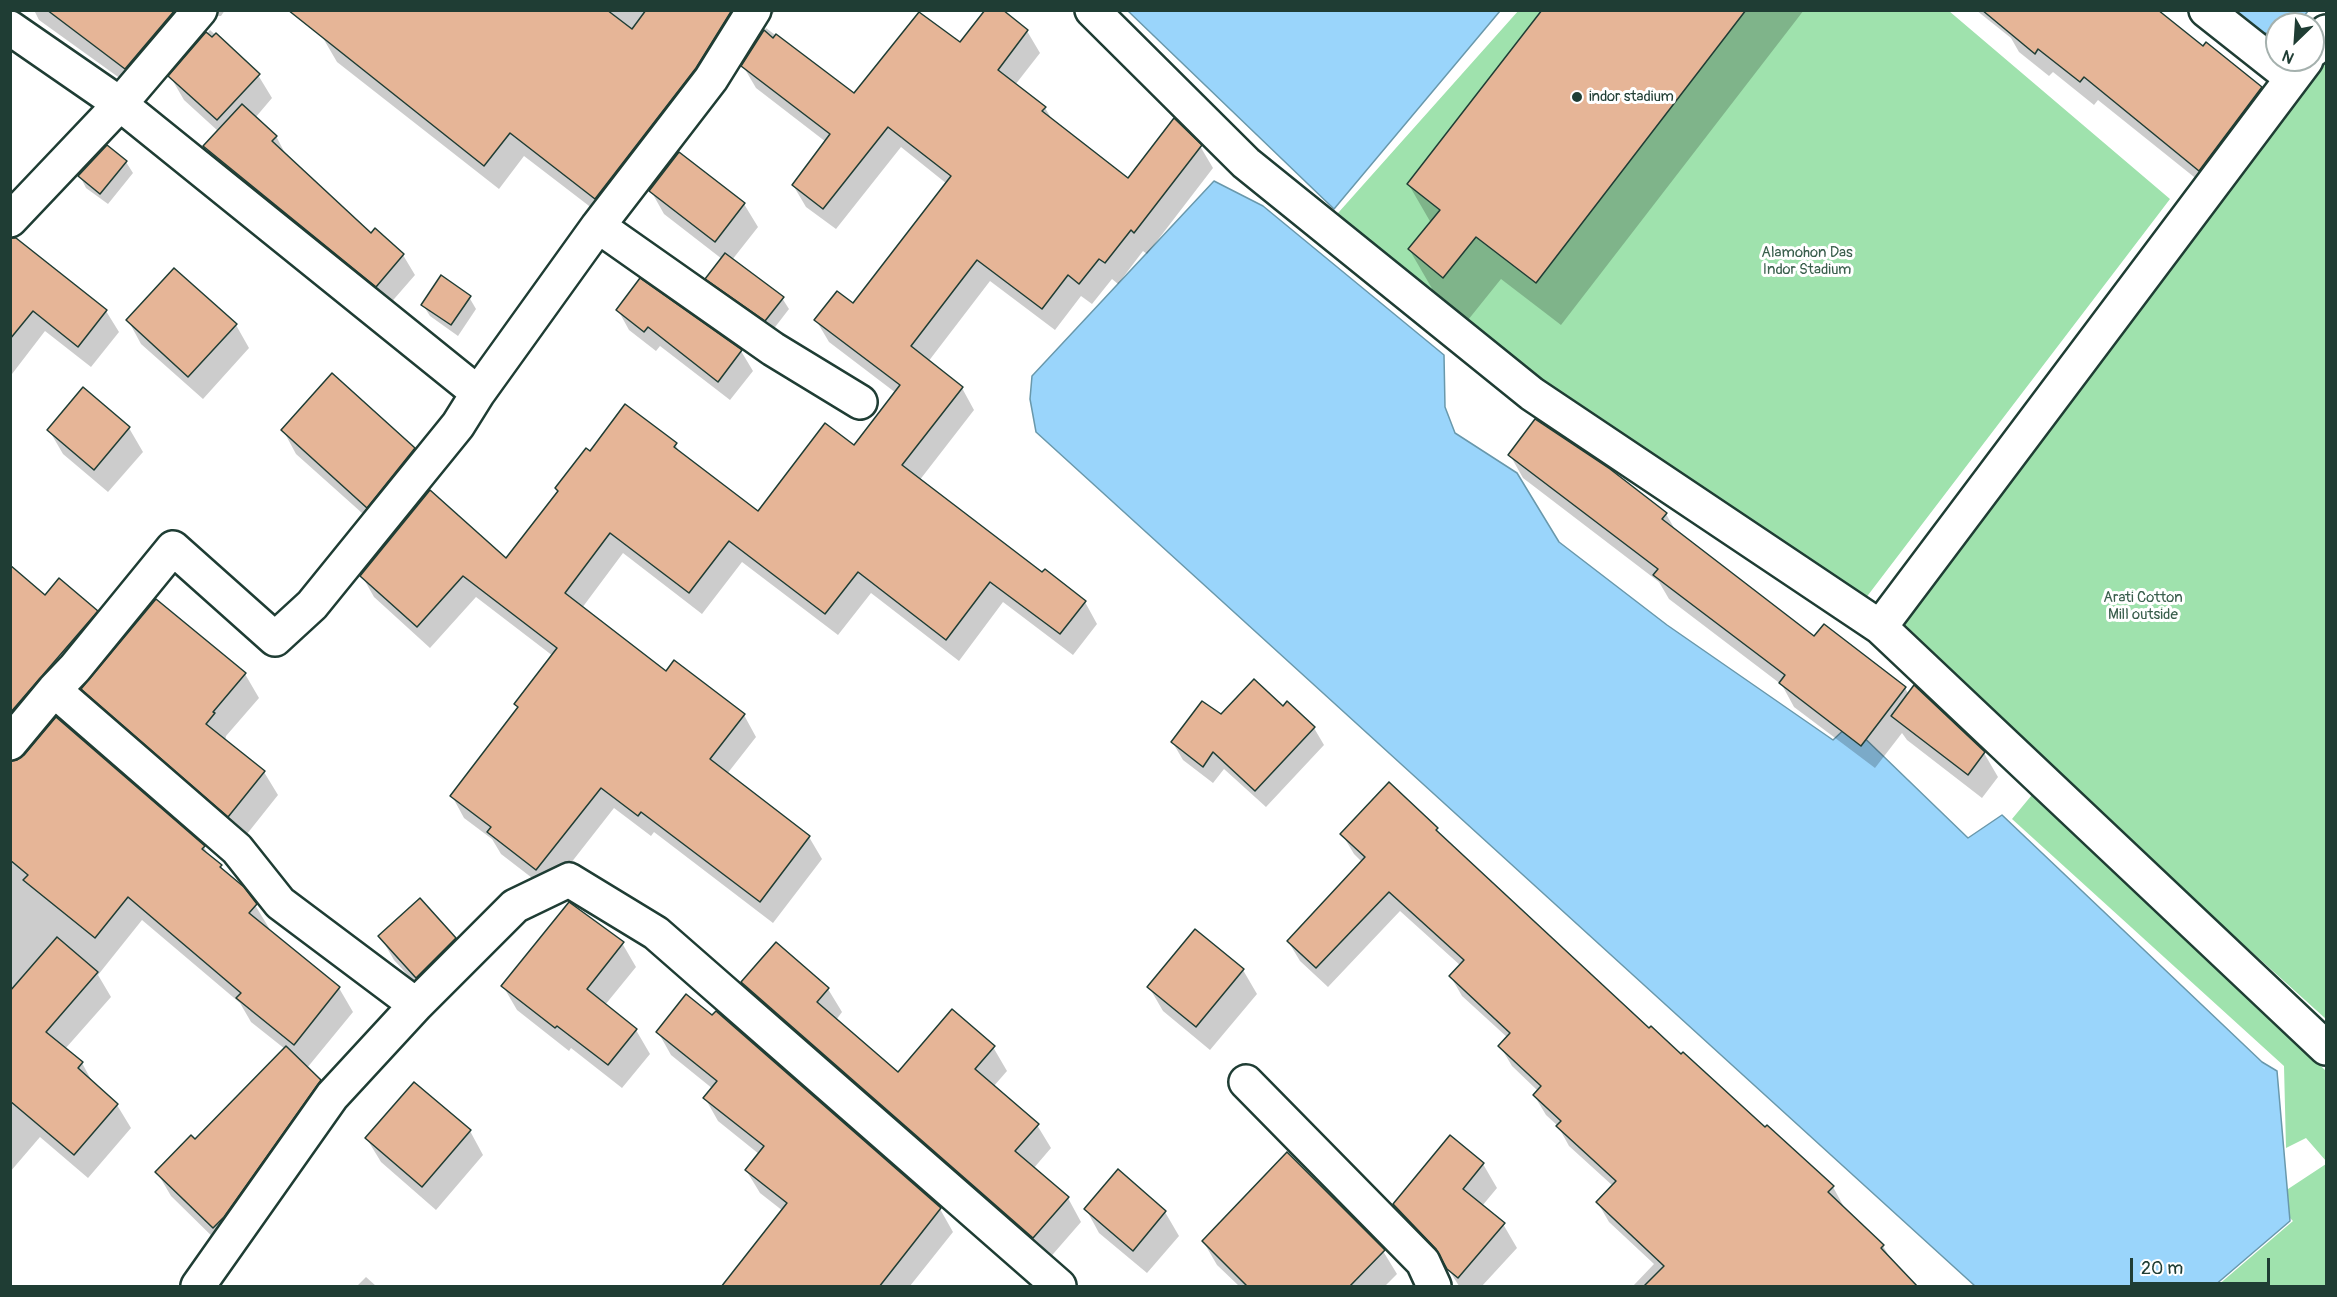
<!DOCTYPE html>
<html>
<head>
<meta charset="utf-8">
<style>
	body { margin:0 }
	#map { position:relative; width:2337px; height:1297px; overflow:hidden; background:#fff; font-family:Pangolin,sans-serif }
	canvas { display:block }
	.frame { position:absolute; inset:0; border:12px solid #1f3d34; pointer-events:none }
	.north { position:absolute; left:2265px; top:12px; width:60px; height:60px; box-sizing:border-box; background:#fff; border:2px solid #a5b1ae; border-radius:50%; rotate:205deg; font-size:16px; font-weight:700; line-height:24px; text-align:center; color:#1f3d34 }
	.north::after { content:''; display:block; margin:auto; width:21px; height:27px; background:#1f3d34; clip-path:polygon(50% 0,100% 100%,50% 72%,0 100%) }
	.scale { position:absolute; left:2130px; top:1258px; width:140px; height:27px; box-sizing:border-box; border:3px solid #1f3d34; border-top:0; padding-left:8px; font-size:18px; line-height:21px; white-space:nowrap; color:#1f3d34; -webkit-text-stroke:4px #fff; paint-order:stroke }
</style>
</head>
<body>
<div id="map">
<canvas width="2337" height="1297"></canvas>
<div class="frame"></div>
<div class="north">N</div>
<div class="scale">20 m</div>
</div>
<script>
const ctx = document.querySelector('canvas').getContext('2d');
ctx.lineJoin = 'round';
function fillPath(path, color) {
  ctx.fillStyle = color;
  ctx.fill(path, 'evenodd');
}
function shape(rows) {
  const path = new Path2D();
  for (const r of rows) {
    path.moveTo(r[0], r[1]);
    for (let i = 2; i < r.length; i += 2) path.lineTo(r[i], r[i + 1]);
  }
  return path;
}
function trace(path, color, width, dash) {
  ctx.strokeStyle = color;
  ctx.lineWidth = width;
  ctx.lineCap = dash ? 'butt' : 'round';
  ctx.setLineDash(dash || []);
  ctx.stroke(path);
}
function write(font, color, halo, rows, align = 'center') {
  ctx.font = font + ' Pangolin,sans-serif';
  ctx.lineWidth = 6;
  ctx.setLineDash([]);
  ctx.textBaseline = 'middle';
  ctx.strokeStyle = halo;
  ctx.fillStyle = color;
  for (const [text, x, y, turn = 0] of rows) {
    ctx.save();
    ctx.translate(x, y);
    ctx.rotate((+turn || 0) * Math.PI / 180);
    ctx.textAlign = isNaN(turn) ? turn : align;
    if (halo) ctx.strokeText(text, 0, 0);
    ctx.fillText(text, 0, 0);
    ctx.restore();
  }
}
fillPath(shape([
	[1519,10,1949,11,2170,199,1862,603,1485,347,1330,222],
	[2326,61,2326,1019,1895,630],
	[2036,790,2326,1071,2326,1161,2306,1138,2286,1148,2284,1066,2012,819],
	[2326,1164,2326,1286,2217,1286,2293,1221,2279,1207,2282,1193]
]), '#9fe2ad');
const water = shape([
	[1128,11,1500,11,1334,209,1128,11],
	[2222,11,2308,11,2298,24,2277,24,2277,32,2273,34,2245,31,2222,11],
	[1214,181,1263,206,1444,355,1445,407,1455,433,1517,473,1559,542,1667,625,1833,740,1850,724,1968,838,2002,815,2262,1062,2277,1071,2290,1221,2214,1286,1975,1286,1036,432,1030,399,1032,376,1214,181]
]);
fillPath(water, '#9ad5fb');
trace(water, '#6998ab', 1.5);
fillPath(shape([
	[34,10,225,10,221,16,208,16,139,92,39,20],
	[346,10,776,10,771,16,760,17,610,222,524,156,499,189,337,62,323,38],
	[1544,10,1804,10,1561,325,1501,279,1468,320,1434,292,1409,249,1431,223,1409,185],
	[1976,10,2133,10,2203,49,2261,88,2275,112,2214,193,2098,100,2094,105,2053,72,2049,76,2019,52,2011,38],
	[918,13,960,45,1027,31,1040,53,1015,85,1045,108,1053,121,1129,180,1200,146,1213,168,1147,254,1143,251,1118,284,1112,279,1092,304,1081,296,1055,330,990,281,928,362,962,388,974,410,919,481,1042,575,1085,602,1097,624,1073,655,1003,602,959,661,871,593,838,635,742,562,702,614,623,553,582,608,666,673,744,715,756,737,727,774,809,837,822,859,773,923,654,832,651,836,614,808,549,891,501,854,492,839,464,818,452,796,519,709,516,704,553,656,476,597,430,648,374,597,362,576,506,560,559,492,557,489,590,453,675,444,681,455,758,513,854,447,896,393,829,342,816,320,853,305,947,184,901,147,836,229,806,207,793,185,826,142,756,88,743,66,766,28,854,95],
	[210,30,258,75,272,98,255,118,276,136,287,157,371,235,403,255,415,275,388,306,216,167,205,146,218,131,184,100,170,76],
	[126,162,133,173,108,204,86,188,80,176],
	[651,191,744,204,758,227,732,260,782,298,789,309,772,331,714,290,707,279,722,259,664,214],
	[10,239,106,311,119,332,91,367,45,331,12,374,10,373],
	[640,280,741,351,753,371,730,400,660,346,656,351,629,330,618,310],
	[469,297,476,309,458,336,430,316,423,305],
	[128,320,236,325,249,348,203,399,141,344],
	[83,390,129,428,143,452,108,492,63,454,49,430],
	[283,430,414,449,428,472,381,530,296,454],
	[1510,455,1666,514,1677,533,1814,639,1905,688,1909,695,1915,687,1984,753,1998,777,1982,798,1907,740,1902,733,1875,768,1794,707,1782,685,1669,599,1659,582,1523,478],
	[45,597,97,611,108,632,10,748,10,612],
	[245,674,259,698,226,736,225,741,264,772,278,795,243,839,97,713,83,689],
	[1283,708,1314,728,1324,745,1266,807,1224,769,1213,783,1183,760,1173,743,1221,716],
	[10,781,204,847,210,858,221,866,225,873,255,905,269,928,267,930,339,988,353,1012,307,1068,320,1081,334,1105,227,1251,171,1196,157,1172,195,1141,285,1049,251,1022,240,1003,142,920,98,975,111,997,65,1049,82,1063,94,1085,117,1105,131,1128,88,1178,40,1137,10,1172],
	[1436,829,1442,838,1649,1030,1833,1187,1844,1207,1843,1208,1883,1246,1892,1261,1784,1286,1633,1286,1654,1264,1609,1222,1598,1203,1613,1186,1569,1146,1558,1126,1546,1115,1534,1095,1538,1091,1512,1066,1500,1046,1508,1038,1462,996,1451,977,1461,966,1400,911,1328,987,1300,961,1288,941,1362,862,1354,854,1342,834],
	[419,900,455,939,469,963,431,1001,394,960,380,936],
	[622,943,636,967,605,1005,636,1030,650,1054,622,1088,571,1048,569,1051,517,1010,503,986],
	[1243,970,1257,994,1210,1050,1163,1011,1149,987],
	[743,983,828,989,842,1012,836,1020,898,1074,993,1047,1007,1071,993,1087,1037,1125,1051,1148,1033,1169,1068,1198,1081,1222,1047,1261,756,1006],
	[658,1032,940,1209,953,1232,910,1286,723,1286,783,1211,760,1193,746,1170,759,1154,718,1121,705,1098,713,1089,671,1055],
	[470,1131,483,1155,436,1210,381,1162,367,1139],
	[1483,1164,1497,1188,1482,1206,1503,1224,1517,1248,1482,1286,1459,1286,1449,1270,1408,1228,1394,1205],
	[1118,1172,1165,1212,1179,1236,1147,1273,1099,1233,1086,1209],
	[1203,1241,1383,1251,1397,1274,1385,1286,1239,1286,1217,1265],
	[366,1277,376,1286,357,1286]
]), '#0003');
const building = shape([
	[47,10,175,10,125,69,47,10],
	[288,10,607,10,632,29,646,10,732,10,696,68,595,199,510,133,484,166,288,10],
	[985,10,1003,10,1028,30,998,70,1046,107,1042,111,1128,178,1174,118,1202,145,1134,233,1131,230,1105,263,1099,259,1079,284,1068,275,1042,309,977,260,911,346,963,387,902,465,1042,572,1045,569,1086,601,1060,634,990,582,946,640,858,572,825,614,729,541,689,593,610,533,565,593,666,671,674,660,745,714,710,759,810,836,760,902,641,812,638,816,601,788,536,870,487,832,491,827,450,796,518,707,514,704,557,648,463,576,417,627,360,576,430,490,506,558,558,491,555,488,586,448,590,451,625,404,677,443,674,447,758,511,825,423,854,445,900,385,814,320,837,291,853,303,951,176,888,127,823,209,792,185,830,134,741,66,764,30,773,38,776,34,854,93,919,12,960,42,985,10],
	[1542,10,1746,10,1536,283,1476,237,1443,278,1408,249,1440,210,1407,184,1542,10],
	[1982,10,2158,10,2203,46,2206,42,2262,87,2199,171,2084,77,2080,82,2038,49,2035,54,1982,10],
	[206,32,212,37,216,33,260,74,217,120,168,76,206,32],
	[242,104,277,136,272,141,371,233,375,228,404,254,376,287,203,146,242,104],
	[107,145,127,161,100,194,78,176,107,145],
	[679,152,745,203,715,242,649,191,679,152],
	[10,238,16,238,107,310,78,347,33,311,10,339,10,238],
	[725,253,784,297,765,321,705,279,725,253],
	[174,268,237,324,188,377,126,320,174,268],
	[441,275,471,296,451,325,421,305,441,275],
	[640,278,742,350,718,382,648,327,644,332,616,310,640,278],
	[332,373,415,448,367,508,281,430,332,373],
	[83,387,130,427,94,470,47,430,83,387],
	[1535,419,1610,469,1667,513,1662,519,1814,636,1824,624,1906,687,1861,746,1779,683,1785,675,1653,575,1658,569,1508,455,1535,419],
	[10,565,45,595,59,578,98,611,10,713,10,565],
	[156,599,246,673,213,712,215,713,206,724,265,771,228,817,81,689,156,599],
	[1254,679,1283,706,1287,701,1315,727,1255,791,1213,752,1203,767,1171,742,1202,701,1221,714,1254,679],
	[1914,685,1985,752,1968,775,1891,716,1914,685],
	[56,717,205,846,202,849,222,865,220,867,244,887,257,904,249,913,340,987,294,1045,236,998,241,993,128,897,95,938,23,880,28,875,10,860,10,761,17,760,24,755,56,717],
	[1389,782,1438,828,1436,830,1649,1028,1651,1026,1681,1054,1683,1052,1765,1127,1767,1125,1834,1186,1828,1192,1884,1245,1881,1248,1918,1287,1643,1287,1664,1266,1596,1202,1616,1181,1556,1126,1561,1121,1533,1095,1541,1086,1498,1046,1510,1033,1449,976,1464,960,1389,892,1316,968,1287,941,1365,857,1340,834,1389,782],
	[420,898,456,938,416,978,378,936,420,898],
	[569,902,624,942,587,989,637,1029,608,1065,557,1026,555,1028,501,986,569,902],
	[1195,929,1244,969,1196,1027,1147,987,1195,929],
	[57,937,98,972,46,1032,83,1062,78,1068,118,1104,74,1155,10,1101,10,991,57,937],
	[776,942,829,988,817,1002,898,1072,952,1009,995,1046,975,1069,1039,1124,1015,1151,1069,1197,1033,1238,741,982,776,942],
	[686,994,712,1015,716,1011,941,1208,879,1287,721,1287,787,1203,745,1170,764,1146,703,1098,717,1081,656,1032,686,994],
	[286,1046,321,1080,224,1217,213,1228,155,1172,191,1135,195,1139,286,1046],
	[414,1082,471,1130,422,1187,365,1138,414,1082],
	[1450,1135,1484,1163,1463,1189,1505,1223,1458,1278,1447,1269,1436,1249,1393,1204,1450,1135],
	[1287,1152,1385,1250,1349,1287,1248,1287,1202,1241,1287,1152],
	[1118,1169,1166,1211,1133,1251,1084,1209,1118,1169]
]);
fillPath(building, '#e6b597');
trace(building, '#1f3d34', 1.5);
const street = shape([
	[1092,10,1246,163,1532,394,1880,627],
	[2206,10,2292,78],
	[10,28,120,104,478,393],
	[2313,50,2326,32],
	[2306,60,1880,627,2326,1048],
	[10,220,120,104,200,10],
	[598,226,773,349,860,402],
	[10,743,54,690],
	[416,1005,280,903,237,849,54,690,75,668,173,548,275,639,312,605,458,425,478,393,598,226,711,79,754,10],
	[1246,1082,1423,1262,1434,1286],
	[198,1286,332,1096,416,1005,515,906,569,880,656,933,1059,1286]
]);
trace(street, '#1f3d34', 38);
trace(street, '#fff', 33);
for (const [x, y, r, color] of [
	[1577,97,6,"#1f3d34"]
]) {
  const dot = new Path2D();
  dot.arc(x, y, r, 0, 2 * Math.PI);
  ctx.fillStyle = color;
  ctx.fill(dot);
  trace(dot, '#fff', 2);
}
write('15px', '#1f3d34', '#fff', [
	["indor stadium",1589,97]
], 'left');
write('15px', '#395e4c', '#fff', [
	["Alamohon Das",1807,253],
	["Indor Stadium",1807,270],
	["Arati Cotton",2143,598],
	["Mill outside",2143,615]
]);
</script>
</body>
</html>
